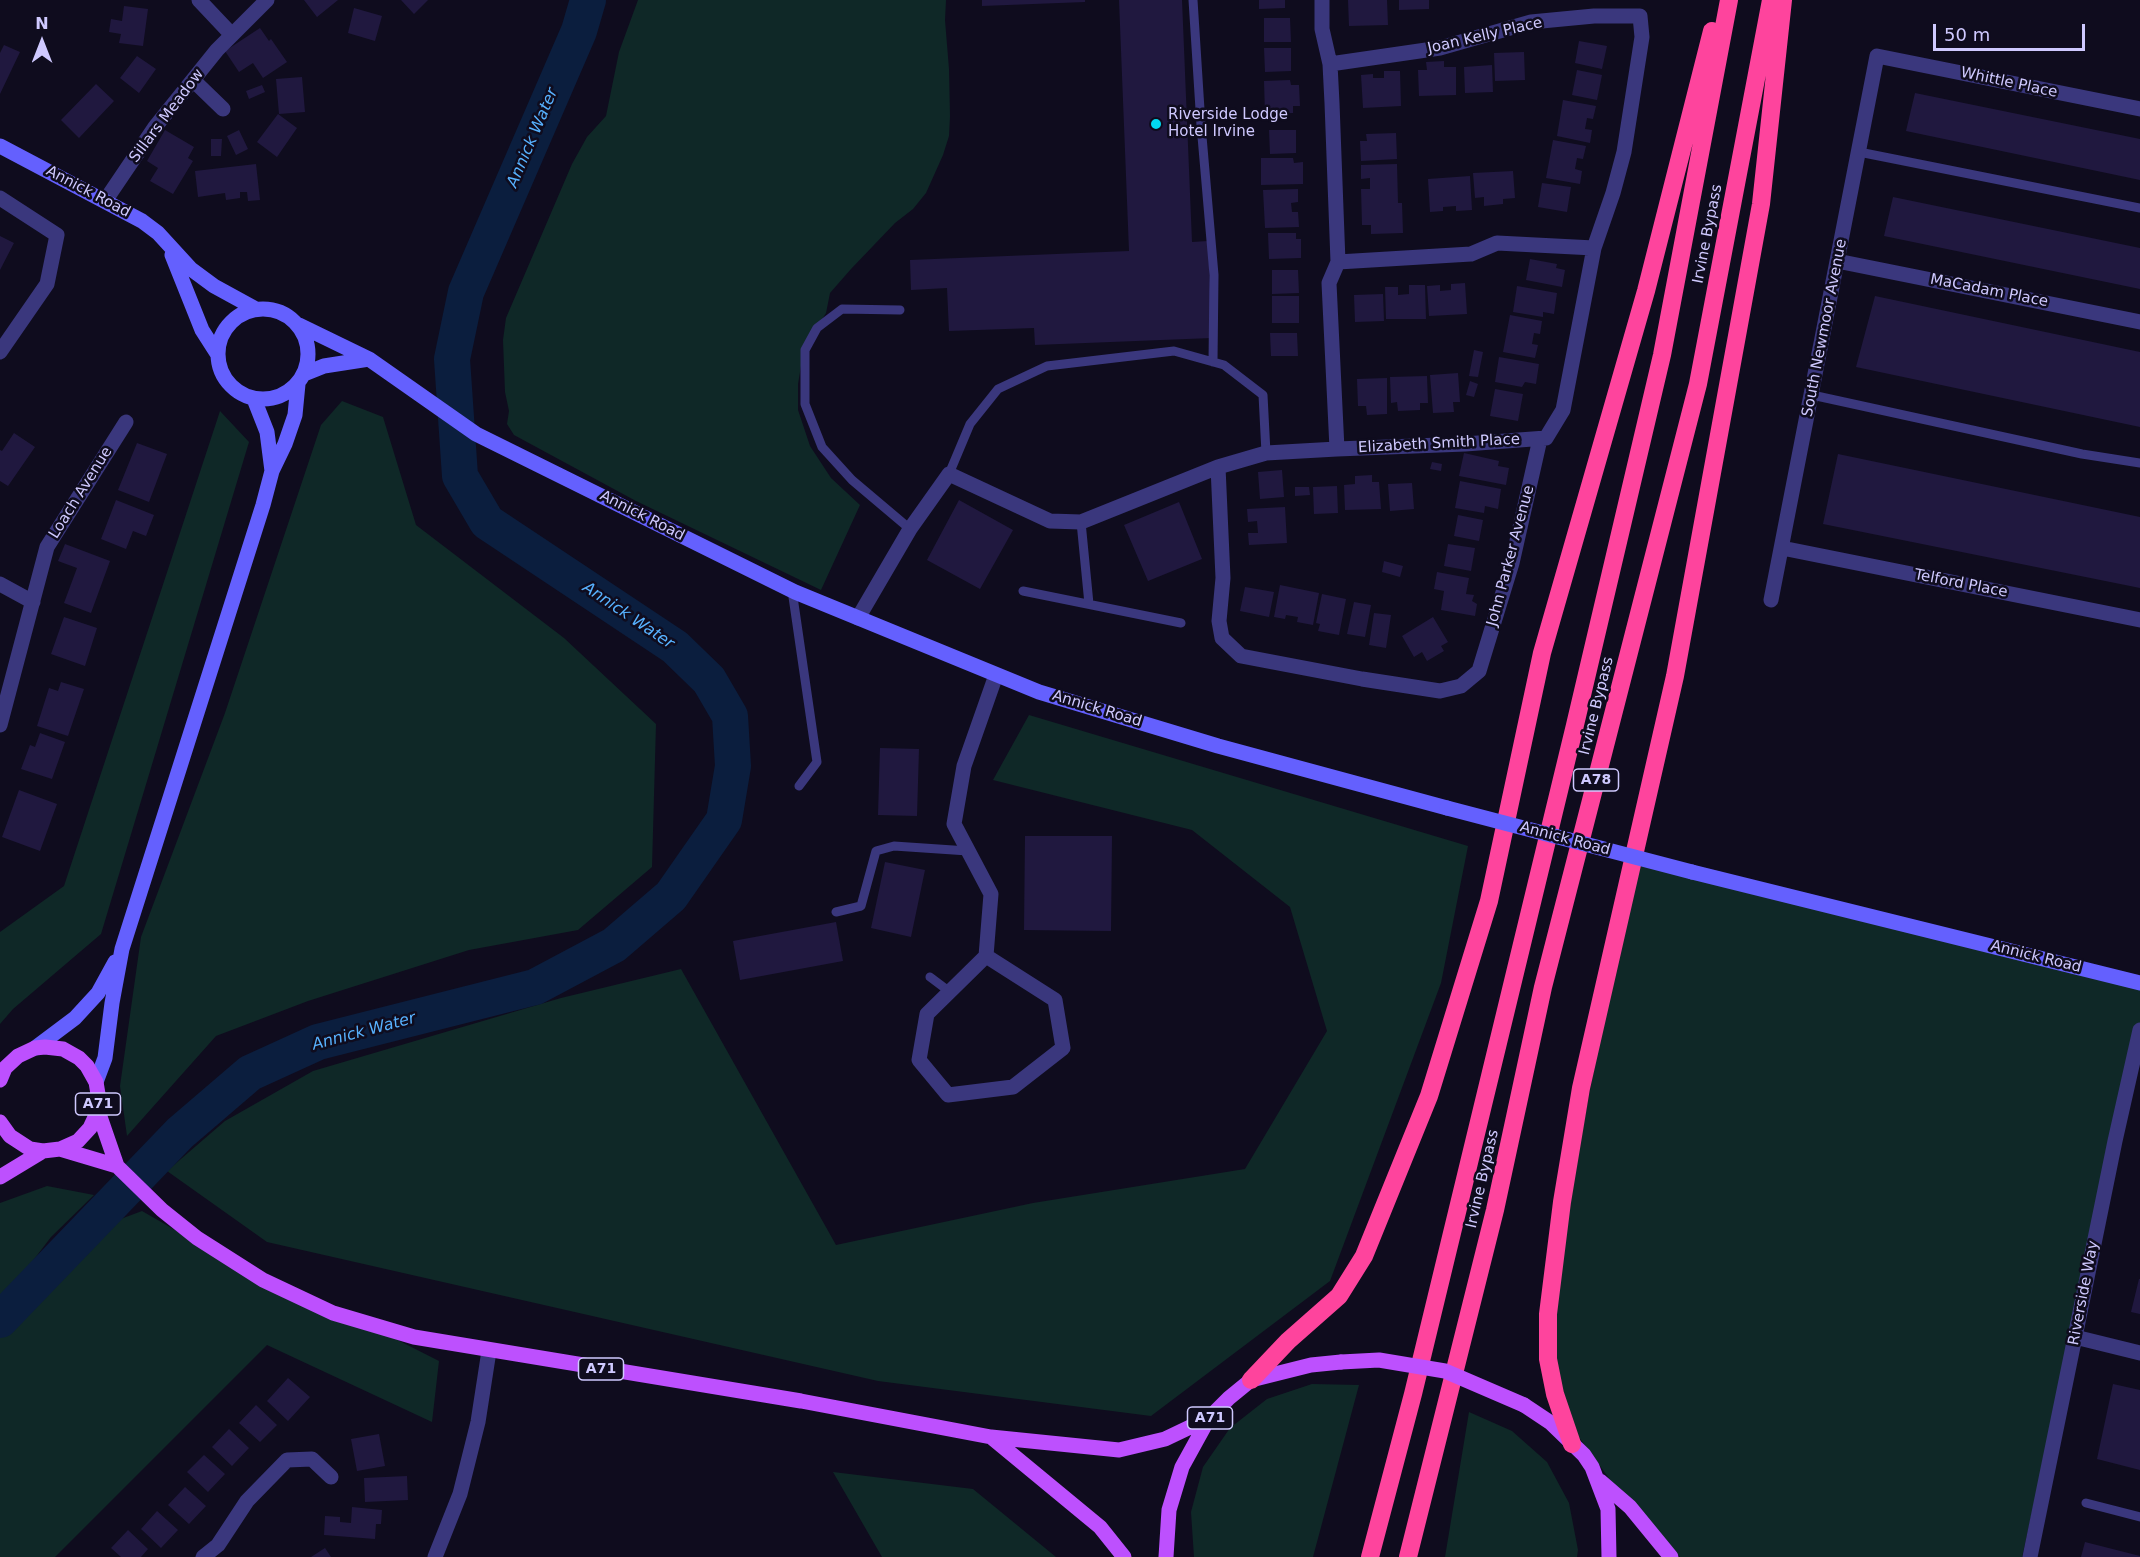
<!DOCTYPE html>
<html>
<head>
<meta charset="utf-8">
<style>
	body { margin:0 }
	#map { position:relative; width:2140px; height:1557px; overflow:hidden; background:#0f0c1e; font-family:"DejaVu Sans",sans-serif }
	canvas { display:block }
	.north { position:absolute; left:12px; top:12px; width:60px; height:60px; -webkit-text-stroke:4px #0f0c1e; paint-order:stroke; rotate:0deg; font-size:16px; font-weight:700; line-height:24px; text-align:center; color:#cfc9ff }
	.north::after { content:''; display:block; margin:auto; width:21px; height:27px; background:#cfc9ff; clip-path:polygon(50% 0,100% 100%,50% 72%,0 100%) }
	.scale { position:absolute; left:1933px; top:24px; width:152px; height:27px; box-sizing:border-box; border:3px solid #cfc9ff; border-top:0; padding-left:8px; font-size:18px; line-height:21px; white-space:nowrap; color:#cfc9ff; -webkit-text-stroke:4px #0f0c1e; paint-order:stroke }
</style>
</head>
<body>
<div id="map">
<canvas width="2140" height="1557"></canvas>
<div class="north">N</div>
<div class="scale">50 m</div>
</div>
<script>
const ctx = document.querySelector('canvas').getContext('2d');
ctx.lineJoin = 'round';
function fillPath(path, color) {
  ctx.fillStyle = color;
  ctx.fill(path, 'evenodd');
}
function shape(rows) {
  const path = new Path2D();
  for (const r of rows) {
    if (r.length === 3) {
      path.moveTo(r[0] + r[2], r[1]);
      path.arc(r[0], r[1], r[2], 0, 2 * Math.PI);
      continue;
    }
    path.moveTo(r[0], r[1]);
    for (let i = 2; i < r.length; i += 2) path.lineTo(r[i], r[i + 1]);
  }
  return path;
}
function trace(path, color, width, dash) {
  ctx.strokeStyle = color;
  ctx.lineWidth = width;
  ctx.lineCap = dash ? 'butt' : 'round';
  ctx.setLineDash(dash || []);
  ctx.stroke(path);
}
function write(font, color, halo, rows, align = 'center') {
  ctx.font = font + ' "DejaVu Sans",sans-serif';
  ctx.lineWidth = 5;
  ctx.setLineDash([]);
  ctx.textBaseline = 'middle';
  ctx.strokeStyle = halo;
  ctx.fillStyle = color;
  for (const [text, x, y, turn = 0] of rows) {
    ctx.save();
    ctx.translate(x, y);
    ctx.rotate((+turn || 0) * Math.PI / 180);
    ctx.textAlign = isNaN(turn) ? turn : align;
    if (halo) ctx.strokeText(text, 0, 0);
    ctx.fillText(text, 0, 0);
    ctx.restore();
  }
}
fillPath(shape([
	[638,0,946,0,945,20,949,69,950,116,949,136,943,155,926,193,913,209,895,223,851,269,830,293,826,313,812,335,802,360,798,384,798,410,810,446,831,478,860,505,821,590,636,501,514,435,507,424,509,411,505,392,503,340,506,318,572,164,587,137,606,116,619,52],
	[342,401,383,417,416,525,564,638,656,724,652,867,578,930,469,950,308,1001,216,1036,127,1136,120,1086,141,937,225,713,321,425],
	[220,411,249,442,101,934,13,1009,0,1024,0,932,64,886],
	[1029,715,1468,846,1441,983,1330,1281,1151,1416,878,1381,267,1242,167,1171,225,1121,313,1071,561,998,681,969,836,1245,1033,1203,1245,1169,1327,1031,1290,907,1192,830,993,780],
	[1635,858,2140,983,2140,1031,2022,1557,1680,1557,1630,1507,1562,1414,1550,1297],
	[47,1186,94,1195,51,1237,16,1283,0,1299,0,1203],
	[142,1211,262,1280,362,1322,439,1361,432,1422,267,1345,55,1557,0,1557,0,1320,86,1232],
	[1312,1384,1359,1385,1313,1557,1194,1557,1191,1512,1203,1467,1230,1428,1267,1399],
	[1469,1412,1512,1431,1547,1462,1569,1503,1578,1550,1577,1557,1445,1557],
	[833,1472,973,1489,1056,1557,882,1557]
]), '#0f2827');
trace(shape([
	[0,1320,180,1133,250,1073,318,1042,535,987,614,945,671,896,724,820,733,766,730,716,709,680,675,647,487,522,460,476,452,359,466,292,579,31,588,0]
]), '#0b1e3e', 36);
fillPath(shape([
	[304,0,338,0,317,17],
	[401,0,428,0,414,14],
	[982,0,1085,0,1085,2,982,6],
	[1119,0,1182,0,1192,242,1208,241,1212,338,1035,345,1034,328,949,331,947,288,911,290,910,260,1129,251],
	[1259,0,1285,0,1285,8,1259,9],
	[1348,0,1387,0,1388,25,1349,26],
	[1399,0,1429,0,1429,9,1399,10],
	[124,6,148,9,143,46,119,43,121,34,109,32,111,19,122,21],
	[354,8,382,16,375,41,348,33],
	[1264,18,1290,18,1291,42,1264,42],
	[260,28,269,41,271,39,287,62,263,78,253,63,239,72,225,51],
	[1579,41,1607,46,1602,69,1575,63],
	[4,45,20,52,0,94,0,53],
	[1264,48,1291,48,1291,71,1265,72],
	[1524,52,1525,80,1495,81,1494,53],
	[137,56,156,69,139,93,120,78],
	[1444,61,1444,67,1456,67,1456,95,1419,96,1418,70,1427,70,1426,62],
	[1492,65,1493,92,1465,93,1464,67],
	[1577,70,1602,75,1597,100,1572,95],
	[1384,71,1400,71,1401,106,1363,108,1361,75,1373,74,1373,78,1384,78],
	[302,77,305,112,279,114,276,79],
	[1290,80,1291,85,1299,85,1300,106,1293,106,1293,113,1265,114,1264,81],
	[96,84,114,101,79,138,61,120],
	[262,85,265,92,249,99,246,91],
	[1915,93,2140,139,2140,180,1906,131],
	[1563,100,1596,106,1593,119,1587,118,1585,129,1592,130,1590,143,1557,136],
	[278,114,297,128,277,157,257,142],
	[165,130,194,147,188,158,193,161,173,194,150,181,158,168,147,161],
	[239,130,248,149,236,155,227,136],
	[1269,130,1296,130,1296,153,1270,154],
	[1396,133,1397,159,1361,161,1360,141,1367,141,1366,134],
	[211,139,222,139,221,156,211,156],
	[1553,140,1586,146,1583,159,1577,158,1575,169,1582,171,1580,184,1546,178],
	[1261,158,1293,158,1294,163,1303,162,1303,184,1261,185],
	[256,164,260,200,248,201,247,192,240,192,240,198,226,200,225,193,198,197,195,171],
	[1397,164,1398,203,1402,203,1403,233,1371,234,1371,225,1362,225,1361,189,1370,189,1370,178,1361,179,1361,165],
	[1513,171,1515,198,1503,199,1503,204,1484,206,1484,197,1475,198,1473,173],
	[1470,176,1472,210,1456,211,1456,206,1443,207,1443,211,1430,212,1428,179],
	[1542,183,1571,187,1567,212,1538,207],
	[1298,189,1298,202,1291,203,1292,212,1298,212,1299,227,1265,228,1263,190],
	[1893,197,2140,248,2140,289,1884,236],
	[1268,233,1296,233,1296,239,1301,239,1301,258,1269,259],
	[0,236,14,243,0,270],
	[1530,259,1557,264,1556,268,1565,270,1562,287,1526,280],
	[1272,270,1298,270,1299,293,1272,294],
	[1465,283,1467,314,1429,316,1427,286,1440,285,1440,291,1451,290,1451,284],
	[1409,285,1425,285,1426,319,1386,319,1385,287,1398,287,1398,295,1409,294],
	[1517,286,1557,293,1554,314,1543,312,1543,317,1513,312],
	[1383,294,1384,321,1355,322,1354,295],
	[1272,296,1299,296,1299,323,1272,323],
	[1875,296,2140,352,2140,427,1856,367],
	[1510,315,1542,321,1540,334,1534,333,1532,344,1538,345,1535,358,1503,352],
	[1270,333,1297,333,1298,356,1271,356],
	[1474,350,1483,352,1478,377,1469,376],
	[1499,357,1539,364,1536,384,1525,382,1522,387,1495,382],
	[1458,373,1460,402,1453,402,1454,412,1433,413,1430,375],
	[1427,376,1428,403,1420,403,1420,410,1398,411,1397,402,1391,403,1390,377],
	[1387,378,1387,414,1367,415,1366,406,1358,406,1357,379],
	[1470,381,1478,384,1474,397,1466,395],
	[1495,389,1523,394,1518,421,1490,416],
	[14,433,35,447,8,486,0,481,0,450,2,451],
	[137,443,167,454,149,502,118,490],
	[1464,453,1499,461,1498,466,1509,468,1506,485,1459,476],
	[1838,454,2140,517,2140,588,1823,524],
	[1432,462,1442,464,1441,471,1430,469],
	[1282,470,1284,497,1260,499,1258,472],
	[1372,475,1372,482,1379,482,1381,509,1345,510,1344,485,1355,484,1355,476],
	[1460,481,1501,489,1498,509,1485,506,1484,513,1455,508],
	[1412,483,1414,509,1390,511,1388,484],
	[1337,486,1338,513,1314,514,1313,487],
	[1295,487,1309,487,1310,495,1295,496],
	[116,500,154,515,146,536,133,531,126,549,101,539],
	[959,500,1013,530,980,589,927,560],
	[1179,502,1202,559,1148,581,1124,525],
	[1285,507,1287,543,1249,545,1248,533,1258,533,1257,521,1248,522,1247,509],
	[1458,515,1483,520,1479,541,1454,536],
	[65,544,110,561,91,613,64,603,77,568,58,561],
	[1448,544,1475,548,1471,571,1444,566],
	[1384,561,1403,566,1400,577,1382,572],
	[1437,572,1469,578,1466,594,1474,595,1472,601,1477,604,1475,616,1441,610,1444,591,1434,589],
	[1280,585,1319,593,1313,625,1297,622,1298,617,1286,615,1285,619,1274,617],
	[1245,587,1274,592,1269,617,1240,611],
	[1322,594,1346,599,1339,635,1318,631,1320,624,1316,623],
	[1354,602,1371,605,1365,637,1347,634],
	[1374,613,1391,615,1386,648,1369,645],
	[64,617,97,628,85,666,51,654],
	[1433,617,1448,642,1441,646,1444,651,1427,661,1422,652,1414,657,1402,636],
	[61,682,84,689,68,736,37,726,49,688,58,691],
	[40,733,65,742,52,779,21,769,30,745,35,747],
	[880,748,919,749,917,816,878,815],
	[19,790,57,804,40,851,2,837],
	[1025,836,1112,836,1111,931,1024,930],
	[885,862,925,870,911,937,871,928],
	[836,922,843,961,740,980,733,941],
	[2139,1279,2140,1279,2140,1314,2131,1312],
	[288,1378,310,1397,288,1421,267,1401],
	[2113,1384,2140,1390,2140,1470,2097,1459],
	[256,1405,277,1425,260,1442,239,1423],
	[229,1429,249,1448,232,1466,212,1447],
	[379,1434,385,1466,357,1471,351,1439],
	[204,1455,225,1474,208,1492,187,1472],
	[407,1476,408,1500,365,1502,364,1478],
	[185,1487,206,1506,189,1524,168,1505],
	[352,1507,382,1510,381,1524,376,1524,375,1539,324,1535,325,1516,340,1517,340,1522,351,1523],
	[157,1511,178,1530,161,1548,141,1529],
	[128,1530,148,1549,141,1557,121,1557,111,1548],
	[2085,1542,2140,1556,2140,1557,2081,1557],
	[325,1548,331,1557,311,1557]
]), '#20183f');
trace(shape([
	[1193,0,1201,125,1214,275,1213,362],
	[1859,152,2140,208],
	[900,310,842,309,817,328,805,350,805,404,822,447,852,480,910,529],
	[1812,395,2082,454,2140,463],
	[949,474,970,424,998,389,1047,366,1174,351,1224,365,1263,395,1266,453],
	[1081,522,1089,604],
	[792,590,817,762,799,786],
	[1023,591,1181,623],
	[836,912,861,906,876,851,894,846,968,851],
	[930,977,950,992],
	[2086,1503,2140,1517]
]), '#3a377d', 9);
trace(shape([
	[199,0,232,35],
	[1330,64,1440,48,1531,22,1594,16,1640,16,1642,37,1624,152,1613,193,1594,248,1563,410,1546,438,1465,444,1337,449],
	[193,80,223,109],
	[0,198,57,235,47,284,0,352],
	[105,201,155,127,217,50,267,0],
	[1837,261,2140,322],
	[1338,262,1471,254,1497,243,1594,248],
	[1218,467,1223,578,1219,621,1222,638,1241,656,1362,679,1440,691,1461,686,1479,671,1512,563,1540,439],
	[1782,548,2140,620],
	[0,584,33,602],
	[1771,600,1877,56,2140,109],
	[858,618,910,529,949,474,1050,521,1081,522,1218,467,1266,453,1337,449,1329,283,1338,262,1332,103,1330,64,1322,29,1322,0],
	[0,725,47,547,126,422],
	[986,956,1055,1000,1063,1048,1013,1087,948,1095,919,1060,927,1014,986,956,991,894,954,824,964,766,996,675],
	[2075,1337,2140,1353],
	[203,1557,218,1545,247,1501,287,1460,312,1459,331,1477],
	[435,1557,460,1494,478,1422,489,1351],
	[2030,1557,2115,1141,2140,1030]
]), '#3a377d', 15);
trace(shape([
	[0,146,142,221,158,233,191,269,214,286,256,309],
	[172,255,202,330,218,355],
	[263,354,45],
	[299,325,369,359,476,434,795,592,1039,692,1218,746,1447,808],
	[304,374,324,366,369,359],
	[254,399,267,432,272,471],
	[1692,872,2140,983],
	[35,1048,75,1018,98,993,115,962],
	[96,1082,105,1058,112,1003,122,949,263,505,272,471,285,444,295,415,298,384]
]), '#6460fe', 15);
trace(shape([
	[0,1080,5,1068,18,1056,35,1048,45,1047,63,1049,79,1058,87,1066,96,1082,99,1100,98,1111,90,1128,78,1141,60,1149,43,1151,30,1149,10,1136,0,1122],
	[98,1111,117,1166],
	[60,1149,117,1166,162,1210,197,1238,263,1280,333,1313,414,1337,801,1401,991,1437,1119,1450,1165,1439,1209,1418],
	[0,1177,43,1151],
	[1524,1405,1551,1423,1584,1455,1592,1467,1608,1509,1609,1557],
	[991,1437,1100,1527,1124,1557],
	[1600,1481,1630,1507,1671,1557],
	[1166,1557,1169,1510,1182,1467,1209,1418,1229,1398,1251,1380,1311,1365,1341,1362]
]), '#bd50fe', 15);
trace(shape([
	[1251,1380,1288,1341,1339,1296,1364,1256,1429,1096,1489,901,1542,653,1646,291,1712,31],
	[1572,1444,1555,1394,1548,1359,1548,1314,1562,1202,1581,1088,1675,676,1761,204,1783,0],
	[1370,1557,1413,1394,1575,725,1662,355,1729,0],
	[1408,1557,1495,1210,1543,987,1698,384,1771,0]
]), '#fe449d', 18);
trace(shape([
	[1447,808,1692,872]
]), '#6460fe', 15);
trace(shape([
	[1341,1362,1379,1360,1445,1371,1524,1405]
]), '#bd50fe', 15);
for (const [x, y, r, color] of [
	[1156,124,6,"#01daf2"]
]) {
  const dot = new Path2D();
  dot.arc(x, y, r, 0, 2 * Math.PI);
  ctx.fillStyle = color;
  ctx.fill(dot);
  trace(dot, '#0f0c1e', 2);
}
for (const [x, y, w] of [
	[1596,780,45],
	[98,1104,45],
	[601,1369,45],
	[1210,1418,45]
]) {
  const box = new Path2D();
  box.roundRect(x - w / 2, y - 11, w, 22, 4.5);
  ctx.fillStyle = '#0f0c1e';
  ctx.fill(box);
  trace(box, '#cfc9ff', 1.5);
}
write('bold 14px', '#cfc9ff', null, [
	["A78",1596,780],
	["A71",98,1104],
	["A71",601,1369],
	["A71",1210,1418]
]);
write('15px', '#cfc9ff', '#0f0c1e', [
	["Joan Kelly Place",1485,36,-13],
	["Whittle Place",2009,83,12],
	["Sillars Meadow",167,116,-53],
	["Annick Road",88,192,28],
	["Irvine Bypass",1708,234,-79],
	["MaCadam Place",1989,291,11],
	["South Newmoor Avenue",1825,328,-79],
	["Elizabeth Smith Place",1439,444,-3],
	["Loach Avenue",81,493,-58],
	["Annick Road",642,516,27],
	["John Parker Avenue",1511,556,-75],
	["Telford Place",1961,584,11],
	["Irvine Bypass",1597,706,-76],
	["Annick Road",1097,709,17],
	["Annick Road",1565,839,15],
	["Annick Road",2036,957,14],
	["Irvine Bypass",1483,1179,-77],
	["Riverside Way",2084,1293,-79]
]);
write('15px', '#cfc9ff', '#0f0c1e', [
	["Riverside Lodge",1168,115],
	["Hotel Irvine",1168,132]
], 'left');
write('italic 16px', '#57b1fe', '#0f0c1e', [
	["Annick Water",533,138,-67],
	["Annick Water",628,616,34],
	["Annick Water",364,1032,-15]
]);
</script>
</body>
</html>
